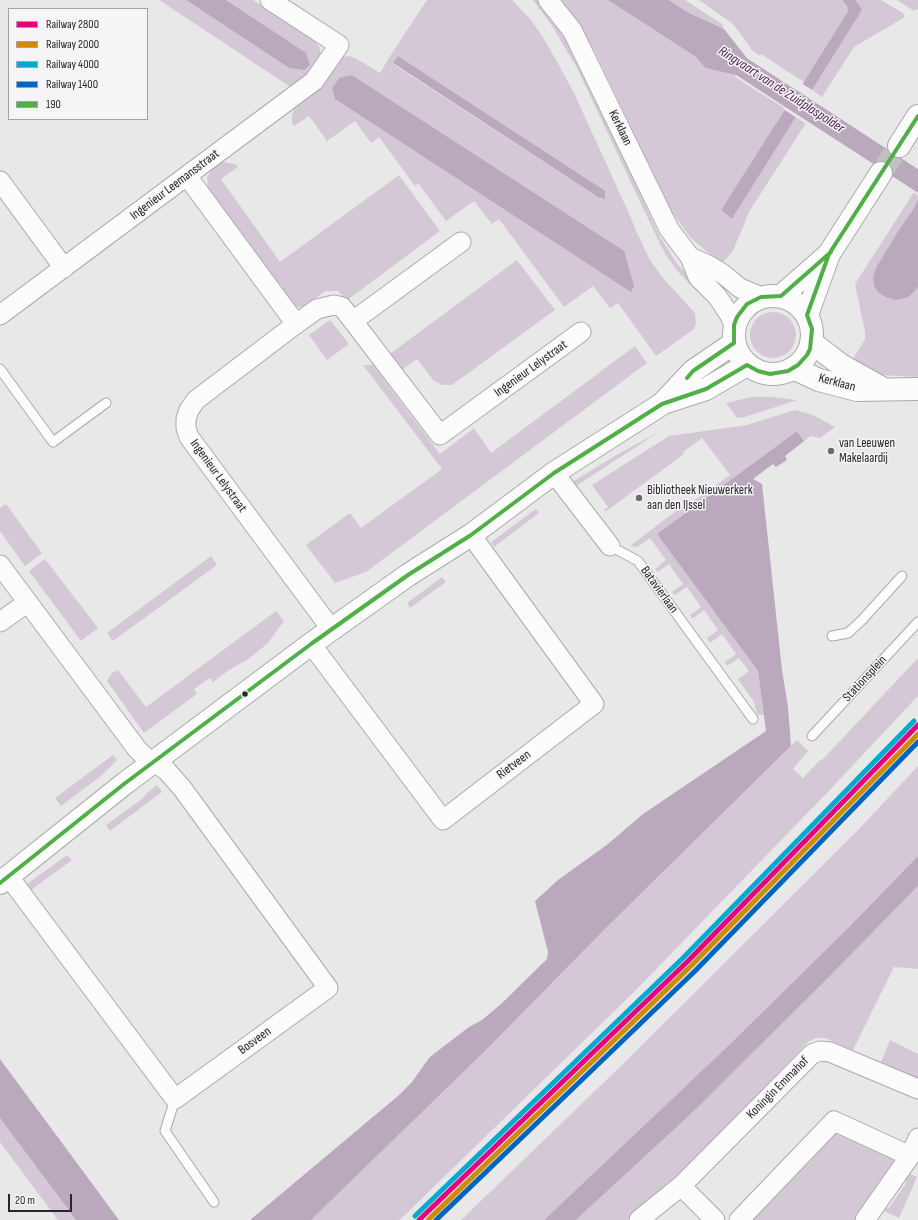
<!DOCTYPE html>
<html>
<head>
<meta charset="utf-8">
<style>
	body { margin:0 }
	#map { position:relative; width:918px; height:1220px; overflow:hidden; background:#e9e8e9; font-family:"Sofia Sans Condensed",sans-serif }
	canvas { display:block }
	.legend { position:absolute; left:8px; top:8px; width:140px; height:112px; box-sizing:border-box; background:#f7f4f7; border:1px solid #a4a2a4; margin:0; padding:5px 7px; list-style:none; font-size:12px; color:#272628 }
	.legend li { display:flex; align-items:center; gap:8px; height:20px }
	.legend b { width:20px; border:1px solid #a4a2a4 }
	.scale { position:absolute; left:8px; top:1194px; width:64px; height:18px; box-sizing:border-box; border:2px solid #272628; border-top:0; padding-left:5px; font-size:12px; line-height:14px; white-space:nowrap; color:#272628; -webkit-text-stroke:3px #f7f4f7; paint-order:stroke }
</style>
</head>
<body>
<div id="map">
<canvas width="918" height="1220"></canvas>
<ul class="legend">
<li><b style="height:5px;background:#e5007d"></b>Railway 2800</li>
<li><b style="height:5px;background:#cd8c08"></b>Railway 2000</li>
<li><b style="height:5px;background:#00a9ce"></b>Railway 4000</li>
<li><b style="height:5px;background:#0065bd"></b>Railway 1400</li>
<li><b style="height:5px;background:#50af46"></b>190</li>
</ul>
<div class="scale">20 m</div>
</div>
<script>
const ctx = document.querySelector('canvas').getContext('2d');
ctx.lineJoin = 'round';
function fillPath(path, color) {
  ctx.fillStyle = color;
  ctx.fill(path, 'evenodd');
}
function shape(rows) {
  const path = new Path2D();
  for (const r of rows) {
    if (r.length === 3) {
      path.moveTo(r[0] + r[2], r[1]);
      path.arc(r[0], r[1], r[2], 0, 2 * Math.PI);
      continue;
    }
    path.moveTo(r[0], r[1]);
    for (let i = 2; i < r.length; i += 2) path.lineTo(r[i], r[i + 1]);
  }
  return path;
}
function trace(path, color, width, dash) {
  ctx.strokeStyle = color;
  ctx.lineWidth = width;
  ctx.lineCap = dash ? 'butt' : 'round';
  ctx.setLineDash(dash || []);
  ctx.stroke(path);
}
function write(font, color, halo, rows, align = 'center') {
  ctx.font = font + ' "Sofia Sans Condensed",sans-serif';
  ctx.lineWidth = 3;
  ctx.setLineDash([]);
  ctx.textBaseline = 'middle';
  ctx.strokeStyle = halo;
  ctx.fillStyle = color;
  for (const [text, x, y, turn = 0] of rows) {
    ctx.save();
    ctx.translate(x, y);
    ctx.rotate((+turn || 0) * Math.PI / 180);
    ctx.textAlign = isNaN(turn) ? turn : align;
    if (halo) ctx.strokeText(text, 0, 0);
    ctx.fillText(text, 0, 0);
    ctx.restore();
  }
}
fillPath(shape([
	[159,0,186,0,289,68,305,53,226,0,253,0,314,40,320,48,320,59,315,68,292,88],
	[427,0,512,0,531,20,542,36,555,58,575,95,632,220,636,231,650,260,662,277,695,313,696,324,694,329,656,356,618,303,610,308,593,286,564,307,499,219,492,224,474,201,446,221,418,183,415,186,379,137,371,143,355,121,327,141,309,116,294,126,292,123,292,114,295,108,309,96,340,57,348,56,355,58,380,73,390,56],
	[398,56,601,188,598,197,393,64],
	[352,75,623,251,631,291,335,99,332,88],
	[533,0,537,0,544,7,567,41,610,128,660,237,678,265,700,288,697,291,680,274,667,257,660,244,577,68,552,26],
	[561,0,608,0,696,57,705,68,736,75,787,108,721,210,732,219,796,116,806,123,749,212,733,251,721,264,691,238,672,213,595,52,583,31],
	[669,0,685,0,722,24,724,29,687,12],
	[699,0,842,0,847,6,848,11,804,82,761,54,760,56,753,51,733,24],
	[855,0,881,0,903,13,905,17,854,47,822,97,812,90,859,15,861,9],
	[897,0,918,0,918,9,914,11],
	[221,162,235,164,238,167,221,179,280,262,399,175,440,231,346,301,338,291,325,291,304,307,295,307,213,197,208,188,207,177,214,167],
	[914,192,918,195,918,199,914,208,899,230,909,297,918,287,918,377,881,375,850,364,865,339,865,332,855,284],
	[517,260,555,310,452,385,442,385,433,380,417,359,399,372,387,356],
	[773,335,23],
	[330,320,349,344,327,360,309,335],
	[635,346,647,363,366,572,335,583,306,545,350,513,361,528,442,469,363,365,373,365,440,454,474,428,491,453],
	[751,397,772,397,797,400,745,417,737,418,726,403],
	[795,410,813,415,835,427,820,438,811,436,804,441,797,431,657,534,758,671,764,715,757,715,754,702,738,679,749,671,739,658,727,666,725,662,736,654,722,634,710,643,707,638,718,630,704,610,692,619,690,615,701,607,687,587,675,595,672,592,683,584,669,564,658,572,655,569,666,560,650,538,637,547,630,546,685,504,687,506,730,475,702,438,683,452,684,454,605,512,604,510,608,507,592,485,669,436,747,425],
	[659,432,576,486,574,481,618,454],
	[6,504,42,553,25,566,0,531,0,508],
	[536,509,539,513,494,547,491,542],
	[211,556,217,565,113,641,107,633],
	[45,559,98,628,81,641,29,571],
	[442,577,446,582,410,608,407,603],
	[276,611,284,621,267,644,247,660,229,670,213,682,210,678,194,689,197,694,144,733,107,681,112,673,118,670,146,707],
	[918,658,918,696,824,796,635,991,406,1214,399,1220,311,1220,484,1052,607,927,781,756,797,740,808,751,793,769,803,778,819,761,823,759],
	[113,755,117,760,101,776,61,806,55,798],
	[918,766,918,856,848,928,728,1046,544,1220,461,1220,625,1062,859,829],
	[157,785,162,792,110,831,106,825,142,799,147,793],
	[67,855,72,860,31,890,27,884],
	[918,886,918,969,894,967,853,1050,825,1038,816,1038,808,1042,659,1196,628,1220,576,1220,694,1111,828,978],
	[890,1040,918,1054,918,1078,881,1062],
	[0,1118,76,1220,58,1220,0,1142],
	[835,1124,900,1155,855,1220,742,1220],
	[906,1172,917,1177,899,1218,880,1209,889,1208,906,1183,904,1175]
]), '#d5c8d6');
fillPath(shape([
	[186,0,226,0,306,53,310,65,304,70,289,68],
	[608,0,669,0,687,12,724,29,747,58,796,90,802,85,848,11,847,6,842,0,855,0,862,9,859,15,812,90,809,98,918,169,918,193,797,115,732,219,721,210,786,108,736,75,705,68,696,57],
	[398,56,601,188,605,191,605,199,598,197,393,63],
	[352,75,624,251,634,286,631,292,335,99,332,88,336,83,339,78],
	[918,199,918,287,909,297,896,300,886,297,878,292,874,286,873,278,876,268,899,230,914,208],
	[797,431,804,441,785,456,787,460,776,467,773,464,753,479,762,484,782,670,788,707,791,746,607,927,484,1052,311,1220,250,1220,398,1096,412,1082,429,1058,435,1053,469,1027,482,1020,501,1004,547,959,548,952,535,901,558,880,608,844,643,814,766,731,758,671,657,534],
	[918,856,918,886,828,978,694,1111,576,1220,544,1220,728,1046,848,928],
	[0,1059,119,1220,76,1220,0,1118]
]), '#baa8bc');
fillPath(shape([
	[749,56,796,87,801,83,814,91,811,97,918,166,918,169,747,58],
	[736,75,918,193,918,195,783,109,784,108,735,77]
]), '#e9e8e9');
trace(shape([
	[881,173,899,146]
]), '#c2c1c2', 22, [22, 11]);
const lane = shape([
	[0,369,53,442,106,403],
	[610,546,638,561,753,719],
	[832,636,848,633,862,620,902,576],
	[812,736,918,622],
	[175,1099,165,1131,214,1202]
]);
const street = shape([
	[548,0,572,30,669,229,690,257,698,277,717,296,729,314,734,325],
	[187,176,296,324],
	[0,181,64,268],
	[690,257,708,265,723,274,740,288,761,297],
	[0,315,314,81,339,45,270,0],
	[353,321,461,242],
	[554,473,610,546],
	[0,565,137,749,144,756,166,770,182,788,328,988,175,1099,9,877],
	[0,622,28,602],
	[332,630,189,437,186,428,186,419,189,410,196,400,296,324,317,309,334,305,342,307,353,321,440,435,581,332],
	[311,644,443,820,594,704,471,535],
	[681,1186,715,1220],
	[639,1220,681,1186,812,1054,820,1051,830,1052,918,1089],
	[739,1220,834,1121,910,1156],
	[865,1220,910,1156,918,1138]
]);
const secondary = shape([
	[899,146,918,116],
	[773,335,39],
	[781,296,828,255],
	[807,315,829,254,881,173],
	[811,342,841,365,882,388],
	[793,368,819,380,857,390,918,389],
	[663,403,706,389,747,365],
	[0,883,124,784,311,644,408,575,471,535,554,473,662,404,693,371,734,343]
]);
trace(lane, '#abaaab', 11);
trace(street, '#abaaab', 21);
trace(secondary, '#abaaab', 24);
trace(lane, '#fcfcfc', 9);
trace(street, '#fcfcfc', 19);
trace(secondary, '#fcfcfc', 22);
trace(shape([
	[687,378,693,371,734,343,734,325,737,317,747,304,761,297,781,296,831,252],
	[0,883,124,784,311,644,408,575,471,535,554,473,662,404,706,389,747,365,758,371,770,374,788,371,798,365,807,355,810,349,812,329,807,315,829,254,918,116]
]), '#50af46', 4);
trace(shape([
	[419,1220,687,962,918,725]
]), '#e5007d', 5);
trace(shape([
	[428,1220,691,966,918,734]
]), '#cd8c08', 5);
trace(shape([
	[415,1216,683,958,914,721]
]), '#00a9ce', 5);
trace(shape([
	[436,1220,695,971,918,742]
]), '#0065bd', 5);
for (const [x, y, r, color] of [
	[831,451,4,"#6b6a6c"],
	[639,498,4,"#6b6a6c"],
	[245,694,3.5,"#272628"]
]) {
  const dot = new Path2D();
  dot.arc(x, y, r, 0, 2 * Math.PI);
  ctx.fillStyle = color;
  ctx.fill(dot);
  trace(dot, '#f7f4f7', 1.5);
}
write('13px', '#272628', '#f7f4f7', [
	["Kerklaan",620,128,64],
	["Ingenieur Leemansstraat",175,185,-37],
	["Ingenieur Lelystraat",531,369,-36],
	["Kerklaan",837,383,15],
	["Ingenieur Lelystraat",218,476,54],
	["Batavierlaan",659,590,54],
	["Stationsplein",865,679,-47],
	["Rietveen",514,765,-37],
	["Bosveen",255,1041,-36],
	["Koningin Emmahof",778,1088,-45]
]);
write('13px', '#272628', '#f7f4f7', [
	["van Leeuwen",839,444],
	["Makelaardij",839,459],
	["Bibliotheek Nieuwerkerk",647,491],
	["aan den IJssel",647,506]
], 'left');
write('italic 14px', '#4e2a52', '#f7f4f7', [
	["Ringvaart van de Zuidplaspolder",781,90,33]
]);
</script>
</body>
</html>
